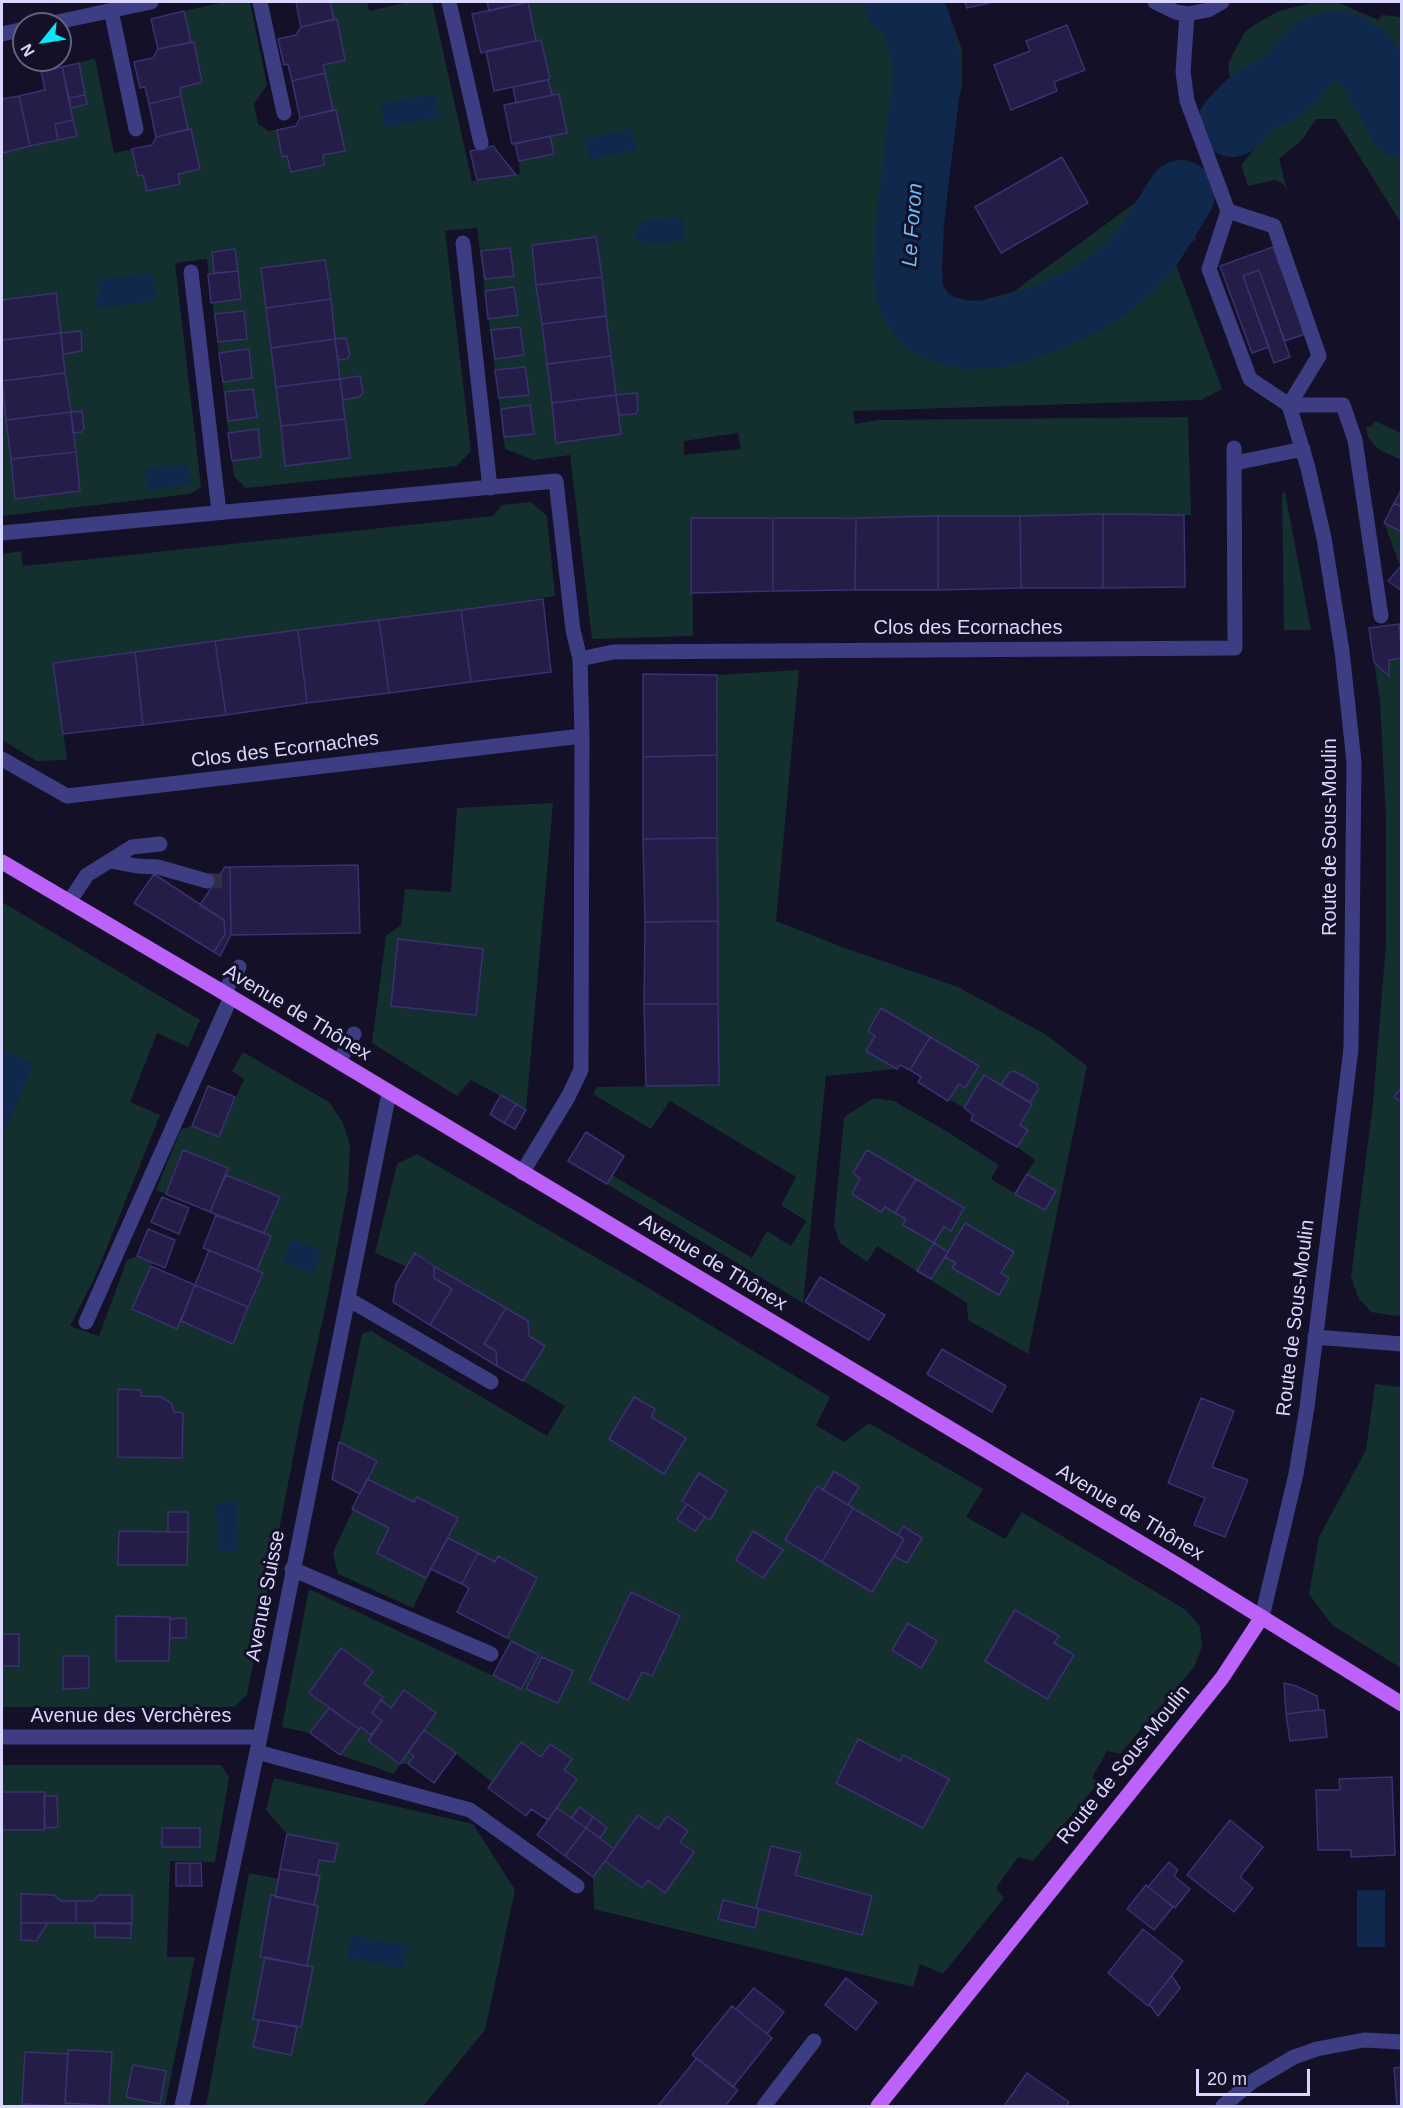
<!DOCTYPE html>
<html>
<head>
<meta charset="utf-8">
<style>
	body { margin:0 }
	#map { position:relative; width:1403px; height:2108px; overflow:hidden; background:#131027; font-family:Helvetica,sans-serif }
	canvas { display:block }
	.frame { position:absolute; inset:0; border:3px solid #dad7fe; pointer-events:none }
	.north { position:absolute; left:12px; top:12px; width:60px; height:60px; box-sizing:border-box; background:#131027; border:2px solid #63607d; border-radius:50%; rotate:240deg; font-size:16px; font-weight:700; line-height:24px; text-align:center; color:#dad7fe }
	.north::after { content:''; display:block; margin:auto; width:21px; height:27px; background:#0ae7f7; clip-path:polygon(50% 0,100% 100%,50% 72%,0 100%) }
	.scale { position:absolute; left:1196px; top:2069px; width:114px; height:27px; box-sizing:border-box; border:3px solid #dad7fe; border-top:0; padding-left:8px; font-size:18px; line-height:21px; white-space:nowrap; color:#dad7fe; -webkit-text-stroke:4px #131027; paint-order:stroke }
</style>
</head>
<body>
<div id="map">
<canvas width="1403" height="2108"></canvas>
<div class="frame"></div>
<div class="north">N</div>
<div class="scale">20 m</div>
</div>
<script>
const ctx = document.querySelector('canvas').getContext('2d');
ctx.lineJoin = 'round';
function fillPath(path, color) {
  ctx.fillStyle = color;
  ctx.fill(path, 'evenodd');
}
function shape(rows) {
  const path = new Path2D();
  for (const r of rows) {
    path.moveTo(r[0], r[1]);
    for (let i = 2; i < r.length; i += 2) path.lineTo(r[i], r[i + 1]);
  }
  return path;
}
function trace(path, color, width, dash) {
  ctx.strokeStyle = color;
  ctx.lineWidth = width;
  ctx.lineCap = dash ? 'butt' : 'round';
  ctx.setLineDash(dash || []);
  ctx.stroke(path);
}
function write(font, color, halo, rows, align = 'center') {
  ctx.font = font + ' Helvetica,sans-serif';
  ctx.lineWidth = 6;
  ctx.setLineDash([]);
  ctx.textBaseline = 'middle';
  ctx.strokeStyle = halo;
  ctx.fillStyle = color;
  for (const [text, x, y, turn = 0] of rows) {
    ctx.save();
    ctx.translate(x, y);
    ctx.rotate((+turn || 0) * Math.PI / 180);
    ctx.textAlign = isNaN(turn) ? turn : align;
    if (halo) ctx.strokeText(text, 0, 0);
    ctx.fillText(text, 0, 0);
    ctx.restore();
  }
}
fillPath(shape([
	[225,2,250,2,267,85,254,104,258,124,269,131,296,126,300,118,333,110,323,65,345,59,337,19,334,19,330,2,367,2,369,11,409,2,432,2,472,181,520,174,519,161,553,154,550,136,567,133,559,94,552,95,548,80,550,79,541,40,536,41,528,2,523,2,944,2,962,49,962,85,937,189,931,287,954,308,1013,292,1176,173,1196,239,1186,246,1175,262,1222,389,1201,400,853,411,855,424,877,420,1188,417,1191,515,692,518,693,636,592,639,570,455,534,460,505,449,477,228,445,231,471,451,456,466,246,488,234,476,207,259,175,263,201,487,190,494,2,516,2,159,4,158,3,153,77,136,71,108,87,104,79,63,95,58,114,153,151,145,156,137,188,129,180,88,202,82,194,42,191,42,184,11],
	[738,433,741,449,684,455,684,441],
	[1315,2,1337,2,1378,20,1382,15,1401,17,1401,99,1380,57,1363,38,1345,29,1329,26,1313,32,1301,43,1236,91,1229,75,1229,62,1244,33,1254,25,1279,11],
	[1328,71,1344,73,1356,77,1369,93,1401,155,1401,223,1336,119,1316,119,1302,140,1279,159,1287,190,1282,183,1275,180,1248,186,1241,165,1312,77],
	[1375,421,1401,433,1401,460,1378,449,1368,437,1366,427,1372,426],
	[1401,489,1401,568,1384,523],
	[1285,492,1311,630,1284,630,1282,493],
	[531,502,547,516,555,596,461,610,54,662,67,760,37,761,2,740,2,554,21,551,23,566,82,560,493,516,502,505],
	[1401,658,1401,1315,1395,1316,1371,1312,1359,1299,1351,1277,1373,1103,1386,944,1386,816,1380,701,1374,662,1389,676,1389,660],
	[799,670,776,921,842,947,958,987,1045,1034,1087,1066,1028,1354,968,1320,967,1303,877,1246,867,1262,840,1243,834,1226,844,1117,874,1098,894,1101,946,1131,999,1165,991,1179,1015,1193,1035,1160,1017,1147,1028,1130,1020,1125,1032,1103,984,1075,964,1108,918,1082,921,1077,900,1065,897,1069,826,1076,803,1303,607,1184,612,1175,752,1258,767,1231,791,1246,806,1221,781,1205,796,1177,670,1101,651,1129,593,1094,597,1087,719,1085,717,675],
	[553,803,526,1110,471,1080,457,1096,372,1043,386,936,401,925,405,889,451,892,457,808],
	[2,902,200,1020,188,1047,157,1033,130,1102,160,1115,95,1277,70,1326,99,1336,127,1260,137,1256,152,1262,133,1310,177,1329,181,1321,233,1344,263,1273,257,1270,271,1236,264,1233,280,1197,226,1175,228,1168,183,1151,166,1194,156,1190,181,1129,192,1126,219,1136,244,1079,232,1071,243,1052,329,1102,343,1123,350,1145,348,1189,327,1300,302,1412,247,1695,234,1707,2,1707],
	[417,1154,640,1283,830,1397,816,1425,844,1442,869,1423,983,1489,966,1517,1005,1539,1022,1512,1186,1610,1200,1626,1202,1647,1194,1667,1120,1754,1107,1751,1092,1778,1099,1782,1033,1861,1018,1857,996,1888,1004,1898,943,1974,920,1964,913,1987,594,1909,593,1877,565,1856,592,1817,579,1807,572,1818,557,1808,548,1820,532,1809,526,1816,492,1782,456,1754,434,1783,408,1764,400,1764,394,1774,340,1755,310,1733,282,1727,309,1589,521,1689,539,1656,457,1612,469,1588,432,1569,413,1608,338,1574,333,1553,360,1494,332,1479,362,1334,371,1331,547,1436,565,1406,523,1381,545,1346,529,1336,527,1321,415,1253,407,1267,375,1253,397,1164],
	[1375,1384,1401,1387,1401,1668,1332,1625,1309,1594,1319,1537,1366,1450],
	[2,1765,221,1765,229,1777,215,1862,170,1861,167,1957,195,1957,165,2106,2,2106],
	[274,1778,473,1824,515,1890,485,2030,423,2106,206,2106,249,1873,279,1879,287,1834,266,1810]
]), '#13302e');
fillPath(shape([
	[436,93,440,117,385,128,381,104],
	[631,129,636,150,590,160,585,139],
	[682,217,685,240,644,245,643,241,639,240,634,234,638,228,641,226,641,221],
	[152,273,156,301,101,308,95,305,94,300,99,296,98,280],
	[188,465,191,484,148,490,145,470,147,468],
	[2,1050,33,1063,7,1127,2,1125],
	[292,1239,323,1252,313,1274,283,1262],
	[237,1502,238,1551,218,1551,216,1503],
	[1357,1890,1385,1890,1385,1947,1357,1947],
	[352,1935,408,1946,404,1969,347,1958]
]), '#10284b');
trace(shape([
	[898,2,911,13,917,24,926,61,927,79,910,222,908,270,909,291,913,302,924,318,935,326,952,332,970,335,992,334,1014,329,1047,318,1083,301,1103,289,1129,268,1150,244,1181,194],
	[1232,123,1246,108,1259,98,1273,92,1290,80,1316,51,1332,46,1344,46,1363,58,1374,72,1402,124]
]), '#10284b', 68);
const building = shape([
	[296,2,330,2,334,19,301,27,296,2],
	[487,2,523,2,524,3,489,11,487,2],
	[528,2,536,41,481,53,472,14,528,2],
	[965,2,994,2,967,8,965,2],
	[184,11,191,42,158,49,151,19,184,11],
	[337,19,345,60,323,65,325,73,292,81,288,64,284,65,278,39,296,35,301,27,337,19],
	[1067,25,1085,70,1054,82,1057,91,1011,110,994,65,1030,51,1026,41,1067,25],
	[541,40,550,79,494,91,486,51,541,40],
	[194,42,202,82,180,88,181,96,149,104,145,87,140,88,134,62,153,58,158,49,194,42],
	[79,63,85,95,69,98,62,67,79,63],
	[62,67,73,120,55,124,58,140,30,146,19,96,45,90,41,71,62,67],
	[325,73,333,110,300,118,292,81,325,73],
	[548,80,552,95,516,103,513,87,548,80],
	[559,94,567,133,512,144,504,105,559,94],
	[85,95,87,104,71,108,69,98,85,95],
	[19,96,30,146,3,153,2,145,2,99,19,96],
	[181,96,188,129,156,137,149,104,181,96],
	[336,110,345,151,323,155,324,165,291,172,287,156,282,157,277,130,296,126,300,118,336,110],
	[73,120,77,136,58,140,55,124,73,120],
	[191,129,200,169,178,174,180,184,147,191,143,175,138,176,132,149,152,145,156,137,191,129],
	[550,136,554,154,519,161,515,144,550,136],
	[493,146,516,175,477,180,470,151,493,146],
	[1062,157,1088,203,1001,253,975,207,1062,157],
	[596,237,602,277,536,285,532,245,596,237],
	[1273,247,1305,334,1285,341,1259,270,1243,276,1269,347,1252,353,1220,266,1273,247],
	[510,248,514,276,485,279,481,251,510,248],
	[235,249,238,271,214,273,212,252,235,249],
	[325,260,331,299,266,308,261,268,325,260],
	[1259,270,1290,357,1274,363,1243,276,1259,270],
	[238,271,241,299,211,303,208,274,238,271],
	[602,277,606,316,542,324,536,285,602,277],
	[514,287,518,315,488,319,485,291,514,287],
	[56,293,61,333,2,340,2,300,56,293],
	[331,299,335,339,271,348,266,308,331,299],
	[244,311,247,339,218,342,215,314,244,311],
	[606,316,611,356,547,364,542,324,606,316],
	[520,327,524,355,495,359,491,330,520,327],
	[81,331,82,351,63,354,61,333,81,331],
	[61,333,65,373,2,381,2,340,61,333],
	[346,338,350,355,347,359,338,360,335,339,346,338],
	[335,339,340,379,276,387,271,348,335,339],
	[249,349,252,378,223,382,219,353,249,349],
	[611,356,616,395,552,403,547,364,611,356],
	[525,367,529,395,499,398,495,370,525,367],
	[65,373,71,412,6,420,2,381,65,373],
	[360,376,363,393,359,397,343,400,340,379,360,376],
	[340,379,345,419,281,426,276,387,340,379],
	[253,389,257,417,228,421,225,392,253,389],
	[637,393,638,410,636,414,619,415,616,395,637,393],
	[616,395,621,434,556,443,552,403,616,395],
	[530,405,534,434,504,437,501,409,530,405],
	[82,411,84,428,82,432,73,433,71,412,82,411],
	[71,412,76,452,11,459,6,420,71,412],
	[345,419,350,458,285,466,281,426,345,419],
	[258,429,261,457,232,461,228,433,258,429],
	[76,452,80,491,15,499,11,459,76,452],
	[1402,489,1402,507,1394,503,1402,489],
	[1394,503,1402,507,1402,532,1384,523,1394,503],
	[1103,514,1103,588,1021,588,1020,516,1103,514],
	[1103,514,1184,515,1185,587,1103,588,1103,514],
	[938,516,938,590,855,590,856,518,938,516],
	[938,516,1020,516,1021,588,938,590,938,516],
	[691,518,773,518,773,591,691,593,691,518],
	[773,518,856,518,855,590,773,591,773,518],
	[1400,567,1402,568,1402,591,1388,581,1400,567],
	[543,599,551,672,471,682,461,610,543,599],
	[461,610,471,682,389,693,379,620,461,610],
	[379,620,389,693,307,703,298,630,379,620],
	[1399,624,1402,658,1389,660,1389,676,1374,662,1369,628,1399,624],
	[298,630,307,703,226,715,215,641,298,630],
	[215,641,226,715,143,725,135,652,215,641],
	[135,652,143,725,63,734,53,663,135,652],
	[643,674,717,675,717,755,643,757,643,674],
	[717,755,717,838,643,839,643,757,717,755],
	[717,838,718,921,645,922,643,839,717,838],
	[358,865,360,933,231,935,230,867,358,865],
	[225,867,230,867,231,935,220,956,214,952,225,934,224,920,200,905,225,867],
	[154,874,224,920,225,934,214,952,134,903,154,874],
	[718,921,718,1004,644,1004,645,922,718,921],
	[398,939,483,949,476,1015,391,1006,398,939],
	[644,1004,718,1004,719,1085,646,1086,644,1004],
	[881,1008,930,1037,910,1070,900,1065,897,1069,866,1051,875,1036,868,1031,881,1008],
	[930,1037,979,1066,965,1088,959,1084,948,1101,918,1082,921,1077,910,1070,930,1037],
	[1014,1071,1037,1084,1038,1090,1030,1102,1001,1085,1009,1073,1014,1071],
	[984,1075,1032,1104,1020,1125,1028,1130,1017,1147,971,1120,973,1115,964,1108,984,1075],
	[208,1086,235,1097,219,1137,192,1126,208,1086],
	[1402,1087,1402,1102,1394,1097,1402,1087],
	[501,1095,516,1104,504,1123,490,1114,501,1095],
	[516,1104,526,1110,515,1129,504,1123,516,1104],
	[586,1132,624,1156,607,1184,568,1161,586,1132],
	[183,1150,228,1168,210,1212,166,1194,183,1150],
	[867,1150,916,1179,895,1213,885,1207,881,1212,852,1194,860,1178,853,1173,867,1150],
	[1027,1174,1056,1191,1045,1210,1015,1194,1027,1174],
	[226,1175,280,1197,264,1233,210,1212,226,1175],
	[916,1179,964,1208,951,1231,944,1226,934,1243,903,1225,906,1219,895,1213,916,1179],
	[162,1197,189,1208,179,1234,151,1222,162,1197],
	[216,1215,271,1236,257,1270,203,1248,216,1215],
	[965,1223,1014,1252,1001,1273,1009,1278,999,1295,952,1268,956,1263,945,1257,965,1223],
	[148,1229,175,1240,165,1268,137,1256,148,1229],
	[934,1243,948,1252,931,1279,917,1271,934,1243],
	[209,1250,263,1273,248,1307,195,1285,209,1250],
	[415,1253,434,1266,434,1278,452,1289,430,1325,393,1302,396,1284,415,1253],
	[151,1266,195,1285,177,1329,132,1309,151,1266],
	[434,1266,506,1308,484,1344,496,1351,497,1366,430,1325,452,1289,434,1278,434,1266],
	[820,1277,885,1315,869,1340,805,1302,820,1277],
	[195,1285,248,1307,233,1344,181,1321,195,1285],
	[506,1308,528,1321,529,1336,545,1346,523,1381,497,1366,496,1351,484,1344,506,1308],
	[942,1349,1006,1386,992,1412,927,1374,942,1349],
	[118,1389,140,1390,141,1396,161,1397,171,1403,174,1412,183,1413,182,1458,118,1457,118,1389],
	[634,1397,655,1409,651,1417,686,1438,664,1474,609,1439,634,1397],
	[1201,1398,1234,1411,1212,1467,1248,1480,1225,1537,1194,1525,1205,1498,1168,1483,1201,1398],
	[339,1442,377,1461,360,1494,332,1479,339,1442],
	[834,1471,859,1487,848,1505,823,1490,834,1471],
	[699,1473,727,1491,710,1520,682,1501,699,1473],
	[367,1479,414,1502,417,1497,458,1518,426,1578,377,1553,389,1528,352,1509,367,1479],
	[817,1486,853,1508,822,1562,785,1540,817,1486],
	[687,1504,705,1517,695,1531,677,1519,687,1504],
	[853,1508,904,1539,872,1592,822,1562,853,1508],
	[168,1512,188,1512,188,1532,168,1532,168,1512],
	[903,1526,922,1538,907,1563,894,1556,904,1539,898,1535,903,1526],
	[119,1531,188,1532,187,1565,118,1565,119,1531],
	[753,1531,783,1550,763,1578,736,1560,753,1531],
	[448,1538,478,1553,462,1584,431,1569,448,1538],
	[478,1553,495,1562,498,1556,537,1578,507,1638,457,1612,469,1588,462,1584,478,1553],
	[631,1592,680,1616,652,1676,642,1672,628,1700,589,1681,631,1592],
	[1015,1610,1059,1636,1054,1643,1074,1655,1047,1699,985,1661,1015,1610],
	[116,1616,170,1617,169,1661,116,1661,116,1616],
	[186,1618,186,1638,170,1638,170,1619,186,1618],
	[908,1623,937,1641,921,1668,892,1650,908,1623],
	[2,1634,19,1634,19,1666,2,1666,2,1634],
	[511,1641,539,1655,521,1689,493,1675,511,1641],
	[341,1648,373,1671,364,1684,383,1697,372,1713,382,1721,371,1735,361,1727,359,1729,309,1693,341,1648],
	[63,1656,89,1656,89,1688,63,1689,63,1656],
	[542,1657,573,1671,558,1703,526,1689,542,1657],
	[1284,1683,1296,1686,1317,1696,1319,1710,1286,1714,1284,1683],
	[404,1690,436,1713,400,1764,368,1741,382,1721,372,1713,381,1700,391,1708,404,1690],
	[329,1708,359,1729,340,1755,310,1733,329,1708],
	[1319,1710,1324,1710,1327,1737,1290,1741,1286,1714,1319,1710],
	[424,1730,456,1753,434,1783,408,1764,414,1756,408,1752,424,1730],
	[858,1739,900,1761,903,1755,949,1779,923,1828,836,1783,858,1739],
	[521,1742,541,1757,550,1744,572,1759,564,1770,577,1779,548,1820,531,1809,526,1816,488,1788,521,1742],
	[1392,1777,1395,1855,1351,1857,1351,1850,1318,1850,1316,1790,1340,1790,1339,1779,1392,1777],
	[2,1792,45,1792,44,1830,2,1830,2,1792],
	[44,1796,57,1796,58,1827,45,1828,44,1796],
	[579,1807,593,1817,586,1828,572,1818,579,1807],
	[557,1808,586,1828,565,1856,537,1835,557,1808],
	[638,1815,658,1829,667,1816,688,1831,680,1842,694,1852,665,1893,648,1880,642,1888,605,1861,638,1815],
	[593,1817,607,1828,600,1838,586,1828,593,1817],
	[1230,1820,1263,1847,1240,1877,1253,1888,1234,1912,1187,1875,1230,1820],
	[162,1828,200,1828,200,1847,162,1847,162,1828],
	[586,1828,614,1849,593,1877,565,1856,586,1828],
	[287,1834,338,1844,334,1862,319,1860,316,1875,280,1869,287,1834],
	[771,1846,801,1853,795,1875,872,1896,862,1935,756,1908,771,1846],
	[1169,1862,1178,1870,1174,1876,1190,1889,1175,1908,1148,1887,1169,1862],
	[176,1863,190,1863,190,1886,176,1886,176,1863],
	[190,1863,201,1863,202,1886,190,1886,190,1863],
	[280,1869,320,1876,314,1905,275,1897,280,1869],
	[1146,1885,1173,1907,1154,1930,1127,1909,1146,1885],
	[21,1894,54,1895,61,1901,76,1901,76,1923,21,1923,21,1894],
	[99,1895,132,1895,132,1924,76,1923,76,1901,93,1901,99,1895],
	[271,1895,318,1906,307,1966,260,1957,271,1895],
	[723,1900,759,1909,755,1928,718,1919,723,1900],
	[21,1923,48,1923,36,1941,21,1940,21,1923],
	[95,1923,131,1923,131,1938,95,1937,95,1923],
	[1143,1929,1183,1961,1148,2006,1108,1973,1143,1929],
	[265,1957,313,1967,301,2027,253,2019,265,1957],
	[1172,1976,1180,1988,1158,2016,1149,2004,1172,1976],
	[846,1978,877,2002,856,2030,825,2005,846,1978],
	[754,1988,784,2012,767,2034,736,2009,754,1988],
	[732,2006,772,2038,733,2087,692,2055,732,2006],
	[259,2020,297,2027,291,2055,253,2047,259,2020],
	[68,2050,112,2052,109,2106,65,2103,68,2050],
	[25,2052,68,2054,65,2106,22,2104,25,2052],
	[697,2058,738,2090,725,2106,658,2106,697,2058],
	[133,2065,166,2071,160,2104,126,2097,133,2065],
	[1402,2067,1402,2106,1397,2106,1394,2068,1402,2067],
	[1027,2073,1069,2102,1066,2106,1004,2106,1027,2073]
]);
fillPath(building, '#241d47');
trace(building, '#3b3072', 1.5);
trace(shape([
	[207,881,226,881]
]), '#312e47', 15, [15, 8]);
trace(shape([
	[260,2,284,113],
	[449,2,481,143],
	[1155,2,1176,12,1187,14,1208,10,1222,2],
	[111,10,136,129],
	[1187,14,1183,72,1187,101,1228,211,1209,269,1250,379,1289,405,1308,468,1324,538,1342,651,1354,762,1351,1049,1307,1407,1296,1474,1262,1617],
	[48,24,151,2],
	[2,34,24,29],
	[1228,211,1274,226,1319,356,1289,405],
	[463,243,490,488],
	[191,272,219,512],
	[1289,405,1343,405,1355,440,1381,616],
	[1235,463,1303,449],
	[2,533,556,481,573,630,580,659],
	[2,759,67,796,582,736],
	[110,861,137,866,158,867,207,881],
	[69,902,87,875,132,847,160,844],
	[224,993,239,967],
	[339,1062,354,1034],
	[522,1173,568,1097,581,1070,582,736,580,659,613,652,1235,648,1234,448],
	[348,1299,491,1382],
	[86,1322,231,997],
	[1315,1337,1402,1344],
	[292,1569,491,1654],
	[2,1737,260,1737],
	[257,1752,470,1810,577,1886],
	[182,2106,257,1752,389,1093],
	[764,2106,814,2041],
	[1223,2106,1253,2081,1294,2057,1317,2049,1364,2040,1402,2042]
]), '#3d3d84', 15);
trace(shape([
	[2,862,231,997,1179,1566,1402,1704],
	[878,2106,1222,1678,1262,1617]
]), '#bc62fa', 15);
write('20px', '#dad7fe', '#131027', [
	["Clos des Ecornaches",968,628],
	["Clos des Ecornaches",285,750,-7],
	["Route de Sous-Moulin",1330,837,-90],
	["Avenue de Thônex",297,1013,31],
	["Avenue de Thônex",713,1263,31],
	["Route de Sous-Moulin",1296,1318,-83],
	["Avenue de Thônex",1130,1513,31],
	["Avenue Suisse",266,1596,-79],
	["Avenue des Verchères",131,1716],
	["Route de Sous-Moulin",1124,1765,-51]
]);
write('italic 21px', '#69bcfa', '#131027', [
	["Le Foron",913,225,-86]
]);
</script>
</body>
</html>
